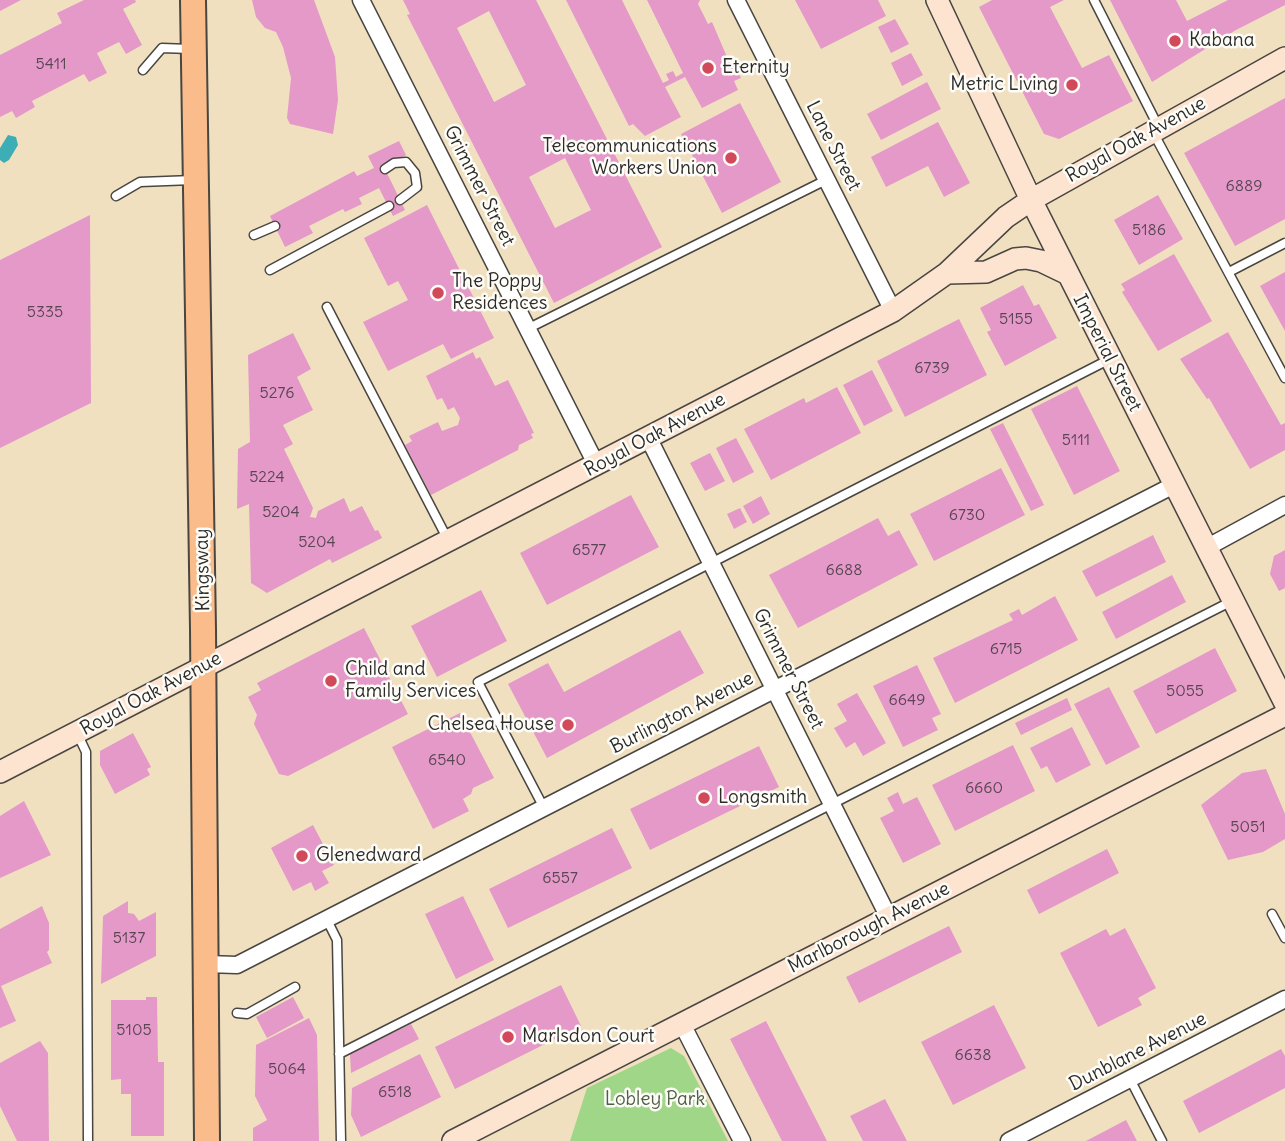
<!DOCTYPE html>
<html>
<head>
<meta charset="utf-8">
<style>
	body { margin:0 }
	canvas { display:block; background:#f0e0c0 }
</style>
</head>
<body>
<canvas width="1285" height="1141"></canvas>
<script>
const ctx = document.querySelector('canvas').getContext('2d');
ctx.lineJoin = 'round';
function fillPath(path, color) {
  ctx.fillStyle = color;
  ctx.fill(path, 'evenodd');
}
function shape(rows) {
  const path = new Path2D();
  for (const r of rows) {
    path.moveTo(r[0], r[1]);
    for (let i = 2; i < r.length; i += 2) path.lineTo(r[i], r[i + 1]);
  }
  return path;
}
function trace(path, color, width, dash) {
  ctx.strokeStyle = color;
  ctx.lineWidth = width;
  ctx.lineCap = dash ? 'butt' : 'round';
  ctx.setLineDash(dash || []);
  ctx.stroke(path);
}
function write(font, color, halo, rows, align = 'center') {
  ctx.font = font + ' Delius,sans-serif';
  ctx.lineWidth = 5;
  ctx.setLineDash([]);
  ctx.textBaseline = 'middle';
  ctx.strokeStyle = halo;
  ctx.fillStyle = color;
  for (const [text, x, y, turn = 0] of rows) {
    ctx.save();
    ctx.translate(x, y);
    ctx.rotate((+turn || 0) * Math.PI / 180);
    ctx.textAlign = isNaN(turn) ? turn : align;
    if (halo) ctx.strokeText(text, 0, 0);
    ctx.fillText(text, 0, 0);
    ctx.restore();
  }
}
fillPath(shape([
	[671,1048,684,1056,728,1141,570,1141,587,1088]
]), '#a0d687');
fillPath(shape([
	[8,135,16,137,18,145,9,160,4,163,0,160,0,148]
]), '#3daeb5');
fillPath(shape([
	[0,0,21,0,0,11],
	[84,0,135,0,136,2,123,9,142,45,126,54,119,42,97,53,107,73,89,82,84,74,32,101,35,107,16,118,12,111,0,117,0,55,62,23,57,13],
	[252,0,314,0,335,57,338,100,333,134,290,124,287,118,291,78,283,47,276,32,265,28,256,17],
	[403,0,536,0,662,247,554,303,407,15,410,14],
	[489,11,526,85,494,102,457,28],
	[565,158,591,210,555,228,529,177],
	[566,0,622,0,663,83,669,80,666,74,673,71,676,77,683,73,647,0,700,0,698,4,708,24,712,22,730,64,733,63,741,78,734,81,738,90,702,108,685,77,665,87,681,117,645,136,633,124,629,126],
	[795,0,878,0,886,16,821,49],
	[992,0,1064,0,1050,7,1082,68,1109,55,1133,101,1059,139,1044,134,979,7],
	[1110,0,1176,0,1187,21,1228,0,1285,0,1285,5,1236,30,1152,82],
	[895,19,909,44,891,53,878,27],
	[911,53,923,75,902,86,891,63],
	[927,82,941,109,881,140,867,114],
	[1285,98,1285,219,1235,246,1184,153],
	[740,103,781,182,722,213,681,134],
	[938,122,970,183,944,197,928,166,886,187,871,157],
	[399,141,406,155,384,167,405,210,393,216,379,188,359,198,362,204,345,212,343,209,309,226,313,233,285,247,270,216,354,171,357,176,374,168,368,156],
	[1158,195,1183,239,1139,265,1114,220],
	[427,205,494,338,451,359,443,344,388,371,363,322,408,300,398,281,388,286,364,238],
	[90,215,91,403,0,448,0,260],
	[1174,254,1212,321,1158,351,1122,292,1125,290,1121,284],
	[1285,272,1285,331,1260,286],
	[1023,285,1034,306,1039,304,1057,338,1005,366,987,332,991,330,980,308],
	[959,319,987,375,905,417,877,361],
	[1228,332,1281,425,1285,423,1285,450,1250,469,1209,398,1207,399,1180,359],
	[293,333,311,369,297,377,313,410,283,425,293,444,284,449,313,508,310,517,316,518,318,511,344,498,350,512,362,506,375,531,378,530,382,538,332,563,330,559,267,593,251,583,249,504,237,509,238,449,250,442,248,355],
	[473,352,476,359,480,357,495,386,508,380,534,433,531,434,533,438,519,445,518,450,431,495,405,445,412,441,409,436,438,422,442,431,458,425,460,418,454,407,448,410,442,398,437,400,426,376],
	[872,370,893,411,864,426,843,385],
	[1077,386,1120,471,1074,495,1031,409],
	[837,387,861,433,771,480,744,429,804,398,806,403],
	[1003,423,1044,505,1031,511,990,429],
	[736,438,754,472,733,483,716,448],
	[710,453,725,481,705,491,690,463],
	[1001,468,1025,515,934,561,910,514],
	[631,495,659,547,547,605,520,553],
	[761,496,770,514,753,524,743,506],
	[740,508,747,522,734,529,727,514],
	[878,518,888,536,899,530,918,565,798,628,769,575],
	[1153,535,1166,562,1096,597,1082,571],
	[1285,550,1285,588,1279,591,1270,574,1274,556],
	[1172,575,1186,602,1116,639,1102,612],
	[481,590,507,641,437,677,411,626],
	[1055,596,1078,640,955,703,933,658,1013,620,1009,614,1019,609,1022,615],
	[364,628,408,714,288,776,279,774,254,724,257,715,248,697,261,690,257,683],
	[680,630,704,673,547,758,508,684,548,663,564,692],
	[1215,648,1237,691,1156,734,1133,691],
	[917,665,941,714,932,718,938,730,903,747,873,686],
	[1109,687,1140,747,1106,765,1074,704],
	[857,693,886,743,863,756,855,742,846,748,834,728,847,721,837,704],
	[1067,698,1072,710,1021,735,1015,723],
	[460,713,494,778,473,788,471,794,463,799,469,811,433,829,392,747],
	[1072,727,1091,765,1056,783,1047,766,1041,769,1030,748],
	[133,733,151,767,147,769,150,775,115,794,100,765,100,751],
	[1013,745,1035,791,955,831,932,785],
	[759,746,779,787,650,850,630,809],
	[1266,769,1285,814,1285,839,1263,852,1228,860,1201,805,1242,773],
	[898,792,903,804,917,797,941,844,903,863,880,818,894,811,887,798],
	[24,801,51,855,0,878,0,816],
	[313,825,334,865,322,871,329,883,315,891,311,882,293,891,271,848],
	[612,828,632,868,508,928,489,889],
	[1107,849,1119,873,1039,914,1027,890],
	[463,896,494,960,456,979,425,914],
	[128,901,128,913,134,914,139,921,156,912,156,956,101,984,103,916],
	[42,906,49,923,49,950,47,952,52,963,1,986,16,1021,0,1028,0,929],
	[949,926,962,952,859,1003,846,977],
	[1125,928,1156,988,1138,998,1142,1005,1098,1027,1060,953,1106,929,1110,936],
	[561,985,581,1026,455,1089,435,1047],
	[146,997,157,997,158,1062,164,1062,164,1136,131,1136,131,1094,121,1094,121,1079,111,1080,111,1000,146,1000],
	[293,997,304,1018,267,1038,256,1017],
	[994,1005,1026,1068,953,1105,921,1042],
	[309,1018,317,1035,319,1141,253,1141,253,1128,267,1120,255,1096,256,1045],
	[766,1021,827,1141,782,1141,730,1039],
	[411,1024,419,1039,351,1073,350,1054],
	[40,1041,48,1053,49,1141,17,1141,0,1106,0,1063],
	[1281,1049,1285,1056,1285,1088,1199,1133,1183,1101],
	[420,1054,441,1097,361,1137,351,1115,352,1088],
	[885,1099,907,1141,863,1141,850,1116],
	[1126,1120,1137,1141,1086,1141]
]), '#e499c9');
const lane = shape([
	[1094,0,1159,128],
	[143,70,162,48,190,49],
	[1154,134,1285,378],
	[385,169,394,163,406,162,415,173,417,187,400,200],
	[116,196,140,182,193,180],
	[254,235,275,226],
	[270,270,389,206],
	[1229,272,1285,243],
	[327,307,447,538],
	[527,329,826,180],
	[77,733,86,752,88,1141],
	[544,808,478,682,1110,359],
	[1272,914,1285,938],
	[327,920,337,940,341,1141],
	[237,1013,247,1014,295,987],
	[339,1054,1232,601],
	[1130,1079,1162,1141]
]);
const street = shape([
	[361,0,597,466],
	[736,0,893,311],
	[649,439,889,918],
	[1206,548,1285,505],
	[206,964,237,965,1174,485],
	[682,1024,742,1141],
	[1009,1141,1285,999]
]);
const secondary = shape([
	[937,0,1031,200,1285,703],
	[947,273,986,272,1015,259,1026,258,1041,261,1068,274],
	[0,772,893,311,947,273,1006,217,1031,200,1285,58],
	[453,1141,1285,715]
]);
const primary = shape([
	[193,0,203,629,207,1141]
]);
trace(lane, '#494641', 11);
trace(street, '#494641', 19);
trace(secondary, '#494641', 24);
trace(primary, '#494641', 28);
trace(lane, '#fff', 8);
trace(street, '#fff', 16);
trace(secondary, '#fde4d1', 21);
trace(primary, '#fabc8b', 24);
for (const [x, y, r, color] of [
	[1175,41,7,"#d1495b"],
	[708,68,7,"#d1495b"],
	[1072,85,7,"#d1495b"],
	[731,158,7,"#d1495b"],
	[438,293,7,"#d1495b"],
	[331,681,7,"#d1495b"],
	[568,725,7,"#d1495b"],
	[704,798,7,"#d1495b"],
	[302,856,7,"#d1495b"],
	[508,1037,7,"#d1495b"]
]) {
  const dot = new Path2D();
  dot.arc(x, y, r, 0, 2 * Math.PI);
  ctx.fillStyle = color;
  ctx.fill(dot);
  trace(dot, '#fdfcf7', 2.5);
}
write('16px', '#594652', null, [
	["5411",51,64],
	["6889",1244,186],
	["5186",1149,230],
	["5335",45,312],
	["5155",1016,319],
	["6739",932,368],
	["5276",277,393],
	["5111",1076,440],
	["5224",267,477],
	["5204",281,512],
	["6730",967,515],
	["5204",317,542],
	["6577",589,550],
	["6688",844,570],
	["6715",1006,649],
	["5055",1185,691],
	["6649",907,700],
	["6540",447,760],
	["6660",984,788],
	["5051",1248,827],
	["6557",560,878],
	["5137",129,938],
	["5105",134,1030],
	["6638",973,1055],
	["5064",287,1069],
	["6518",395,1092]
]);
write('19px', '#2b2b2b', '#fdfcf7', [
	["Kabana",1189,41],
	["Eternity",722,68],
	["Metric Living",1058,85,"right"],
	["Telecommunications",717,147,"right"],
	["Workers Union",717,169,"right"],
	["The Poppy",452,282],
	["Residences",452,304],
	["Child and",345,670],
	["Family Services",345,692],
	["Chelsea House",554,725,"right"],
	["Longsmith",718,798],
	["Glenedward",316,856],
	["Marlsdon Court",522,1037]
], 'left');
write('19px', '#2b2b2b', '#fdfcf7', [
	["Royal Oak Avenue",1136,140,-29],
	["Lane Street",833,146,63],
	["Grimmer Street",479,186,63],
	["Imperial Street",1107,353,63],
	["Royal Oak Avenue",655,435,-28],
	["Kingsway",203,570,-91],
	["Grimmer Street",788,669,63],
	["Royal Oak Avenue",151,694,-28],
	["Burlington Avenue",682,713,-27],
	["Marlborough Avenue",869,928,-27],
	["Dunblane Avenue",1138,1052,-27]
]);
write('19px', '#4e5e47', '#fdfcf7', [
	["Lobley Park",655,1100]
]);
</script>
</body>
</html>
